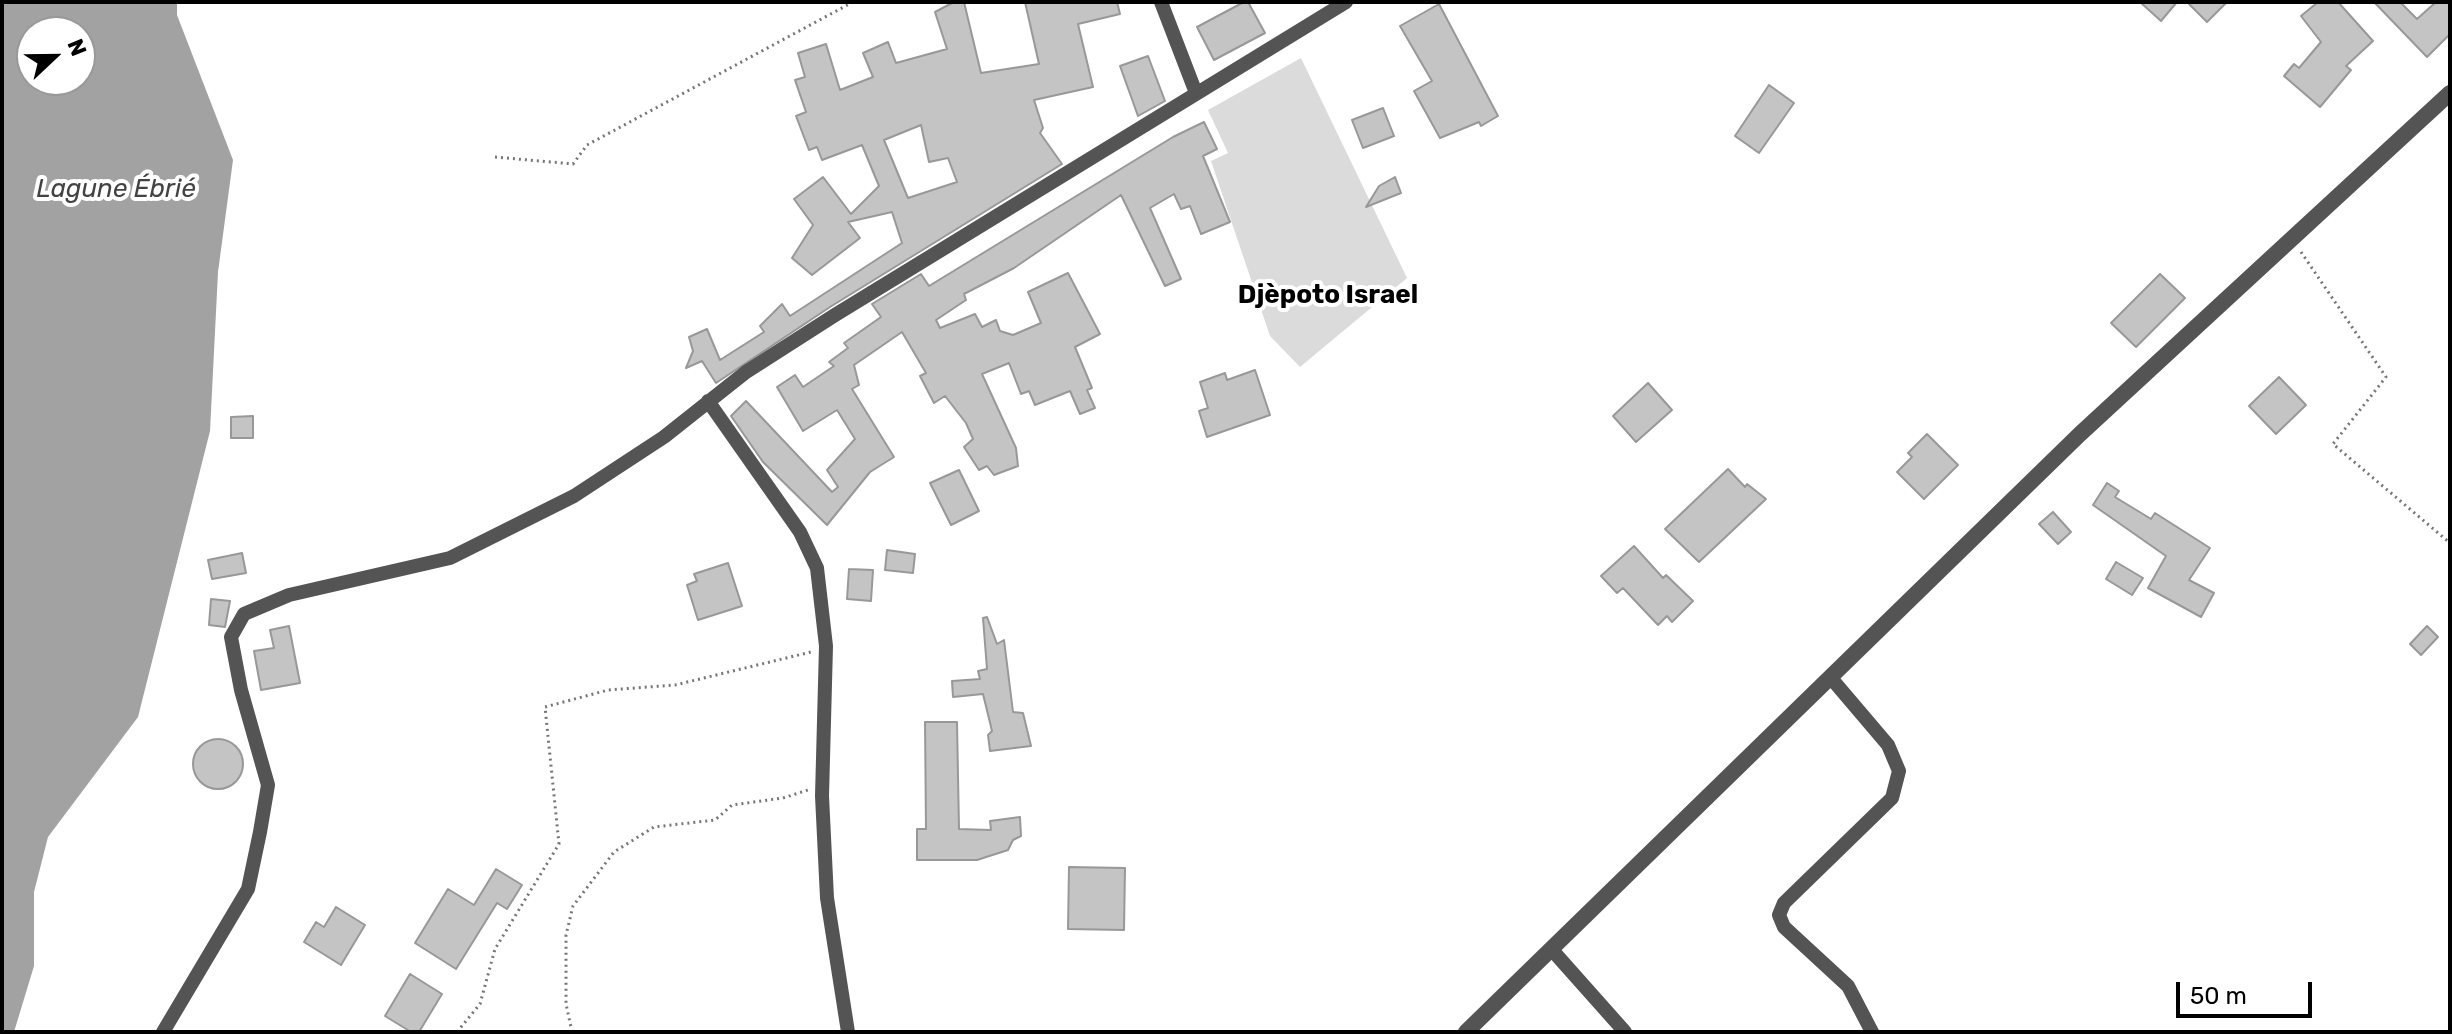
<!DOCTYPE html>
<html>
<head>
<meta charset="utf-8">
<style>
	body { margin:0 }
	#map { position:relative; width:2452px; height:1034px; overflow:hidden; background:#fff; font-family:Rubik,sans-serif }
	canvas { display:block }
	.frame { position:absolute; inset:0; border:4px solid #000; pointer-events:none }
	.north { position:absolute; left:16px; top:16px; width:80px; height:80px; box-sizing:border-box; background:#fff; border:2px solid #999; border-radius:50%; rotate:68deg; font-size:22px; font-weight:700; line-height:32px; text-align:center; color:#000 }
	.north::after { content:''; display:block; margin:auto; width:28px; height:36px; background:#000; clip-path:polygon(50% 0,100% 100%,50% 72%,0 100%) }
	.scale { position:absolute; left:2176px; top:982px; width:136px; height:36px; box-sizing:border-box; border:4px solid #000; border-top:0; padding-left:10px; font-size:24px; line-height:28px; white-space:nowrap; color:#000; -webkit-text-stroke:6px #fff; paint-order:stroke }
</style>
</head>
<body>
<div id="map">
<canvas width="2452" height="1034"></canvas>
<div class="frame"></div>
<div class="north">N</div>
<div class="scale">50 m</div>
</div>
<script>
const ctx = document.querySelector('canvas').getContext('2d');
ctx.lineJoin = 'round';
function fillPath(path, color) {
  ctx.fillStyle = color;
  ctx.fill(path, 'evenodd');
}
function shape(rows) {
  const path = new Path2D();
  for (const r of rows) {
    if (r.length === 3) {
      path.moveTo(r[0] + r[2], r[1]);
      path.arc(r[0], r[1], r[2], 0, 2 * Math.PI);
      continue;
    }
    path.moveTo(r[0], r[1]);
    for (let i = 2; i < r.length; i += 2) path.lineTo(r[i], r[i + 1]);
  }
  return path;
}
function trace(path, color, width, dash) {
  ctx.strokeStyle = color;
  ctx.lineWidth = width;
  ctx.lineCap = dash ? 'butt' : 'round';
  ctx.setLineDash(dash || []);
  ctx.stroke(path);
}
function write(font, color, halo, rows, align = 'center') {
  ctx.font = font + ' Rubik,sans-serif';
  ctx.lineWidth = 8;
  ctx.setLineDash([]);
  ctx.textBaseline = 'middle';
  ctx.strokeStyle = halo;
  ctx.fillStyle = color;
  for (const [text, x, y, turn = 0] of rows) {
    ctx.save();
    ctx.translate(x, y);
    ctx.rotate((+turn || 0) * Math.PI / 180);
    ctx.textAlign = isNaN(turn) ? turn : align;
    if (halo) ctx.strokeText(text, 0, 0);
    ctx.fillText(text, 0, 0);
    ctx.restore();
  }
}
fillPath(shape([
	[1301,58,1407,278,1300,367,1270,336,1211,161,1228,153,1208,110]
]), '#dbdbdb');
fillPath(shape([
	[2,2,177,2,177,15,233,160,218,272,210,431,138,717,48,837,34,892,34,966,14,1032,2,1032],
	[32,32,80,32,80,80,32,80]
]), '#a2a2a2');
const building = shape([
	[954,2,964,2,981,73,1039,64,1025,2,1117,2,1120,14,1078,24,1093,87,1034,100,1043,128,1040,133,1062,164,830,307,716,383,702,361,686,368,693,351,689,337,707,329,720,360,764,332,760,326,782,304,790,316,902,243,892,212,848,222,860,238,812,275,792,258,813,225,794,199,823,177,851,214,879,186,862,145,822,160,817,147,809,150,796,116,806,112,795,80,805,77,798,53,826,44,840,90,873,77,863,53,888,42,896,63,947,49,935,12,954,2],
	[921,125,929,162,948,158,957,182,908,198,884,140,921,125],
	[1244,2,1248,2,1265,33,1214,60,1197,27,1244,2],
	[2140,2,2177,2,2161,21,2140,2],
	[2187,2,2227,2,2207,22,2187,2],
	[2318,2,2338,2,2373,41,2346,66,2351,70,2320,107,2284,76,2294,64,2299,68,2321,42,2301,16,2318,2],
	[2374,2,2400,2,2417,19,2436,2,2450,2,2450,34,2427,57,2374,2],
	[1439,4,1498,116,1481,126,1479,122,1440,138,1414,91,1432,81,1400,26,1439,4],
	[1148,56,1165,101,1138,116,1120,66,1148,56],
	[1769,85,1794,103,1759,153,1735,136,1769,85],
	[1383,108,1394,136,1363,148,1352,120,1383,108],
	[1204,122,1217,149,1203,156,1230,222,1201,234,1190,206,1181,209,1174,194,1150,208,1181,279,1165,286,1121,195,1014,268,964,294,966,300,936,320,940,328,975,314,982,327,996,320,1000,331,1013,335,1041,323,1028,292,1068,273,1100,334,1075,347,1092,388,1087,390,1095,408,1080,414,1070,391,1035,405,1029,391,1021,394,1009,363,982,374,1016,448,1018,466,994,475,987,466,979,470,964,447,973,439,966,423,945,396,934,403,920,376,926,373,902,332,854,365,859,385,852,389,894,457,870,472,827,525,763,462,731,416,746,401,832,492,838,487,827,470,855,439,837,410,803,431,777,387,795,375,803,387,834,366,829,362,848,348,844,343,881,317,872,304,921,274,929,286,1173,137,1204,122],
	[1395,177,1401,193,1366,207,1379,186,1395,177],
	[2160,274,2185,298,2136,347,2111,323,2160,274],
	[1255,370,1270,415,1207,437,1199,411,1208,408,1200,382,1225,373,1227,380,1255,370],
	[2279,377,2306,405,2276,434,2249,406,2279,377],
	[1648,383,1672,410,1636,442,1613,416,1648,383],
	[253,416,253,438,231,438,231,417,253,416],
	[1927,434,1958,465,1924,499,1897,472,1912,457,1908,453,1927,434],
	[1728,469,1745,487,1747,484,1766,499,1699,562,1665,529,1728,469],
	[959,470,979,511,951,525,930,483,959,470],
	[2107,483,2119,491,2115,497,2151,519,2155,513,2210,548,2189,580,2214,593,2201,617,2148,588,2166,556,2093,505,2107,483],
	[2053,512,2071,532,2058,544,2039,524,2053,512],
	[1634,546,1663,578,1666,575,1693,601,1672,622,1667,616,1658,625,1623,588,1617,593,1601,576,1634,546],
	[887,550,915,554,913,573,885,570,887,550],
	[242,553,246,573,212,579,208,560,242,553],
	[2116,562,2143,578,2132,595,2106,579,2116,562],
	[728,563,742,606,698,620,687,585,697,581,694,574,728,563],
	[849,569,873,570,871,601,847,599,849,569],
	[211,599,230,601,225,627,209,625,211,599],
	[987,617,997,644,1004,640,1013,712,1023,713,1031,746,990,751,988,735,992,731,983,694,953,697,952,681,980,679,978,671,987,669,983,618,987,617],
	[289,626,300,683,261,690,254,651,274,648,270,630,289,626],
	[2427,626,2438,637,2421,655,2410,644,2427,626],
	[925,722,957,722,959,829,991,830,990,821,1020,817,1021,836,1013,840,1008,850,977,860,917,860,917,829,926,829,925,722],
	[218,764,25],
	[1069,867,1125,868,1124,930,1068,929,1069,867],
	[496,869,522,885,507,909,497,903,456,969,415,943,448,889,474,905,496,869],
	[336,907,365,925,341,965,304,942,316,922,324,927,336,907],
	[410,974,442,994,419,1032,411,1032,385,1016,410,974]
]);
fillPath(building, '#c4c4c4');
trace(building, '#989898', 2);
trace(shape([
	[495,157,573,164,587,145,853,2],
	[2301,252,2386,377,2333,444,2450,543],
	[457,1032,480,1004,495,949,559,844,545,707,608,690,675,685,811,652],
	[572,1032,566,1004,566,935,573,906,614,852,654,827,715,820,732,805,783,798,808,790]
]), '#767676', 3, [2, 4]);
trace(shape([
	[1161,2,1196,93],
	[708,401,800,532,817,568,826,646,822,796,827,898,848,1032],
	[1831,678,1888,745,1899,771,1892,798,1784,903,1779,915,1784,927,1848,986,1872,1032],
	[1553,951,1625,1032],
	[163,1032,248,889,260,832,268,785,241,690,231,637,244,614,289,595,450,558,574,496,664,437,746,372,835,315,1346,2]
]), '#545454', 14);
trace(shape([
	[1466,1032,2080,434,2450,93]
]), '#545454', 16);
write('italic 26px', '#434343', '#fff', [
	["Lagune Ébrié",116,189]
]);
write('bold 26px', '#000', '#fff', [
	["Djèpoto Israel",1328,295]
]);
</script>
</body>
</html>
